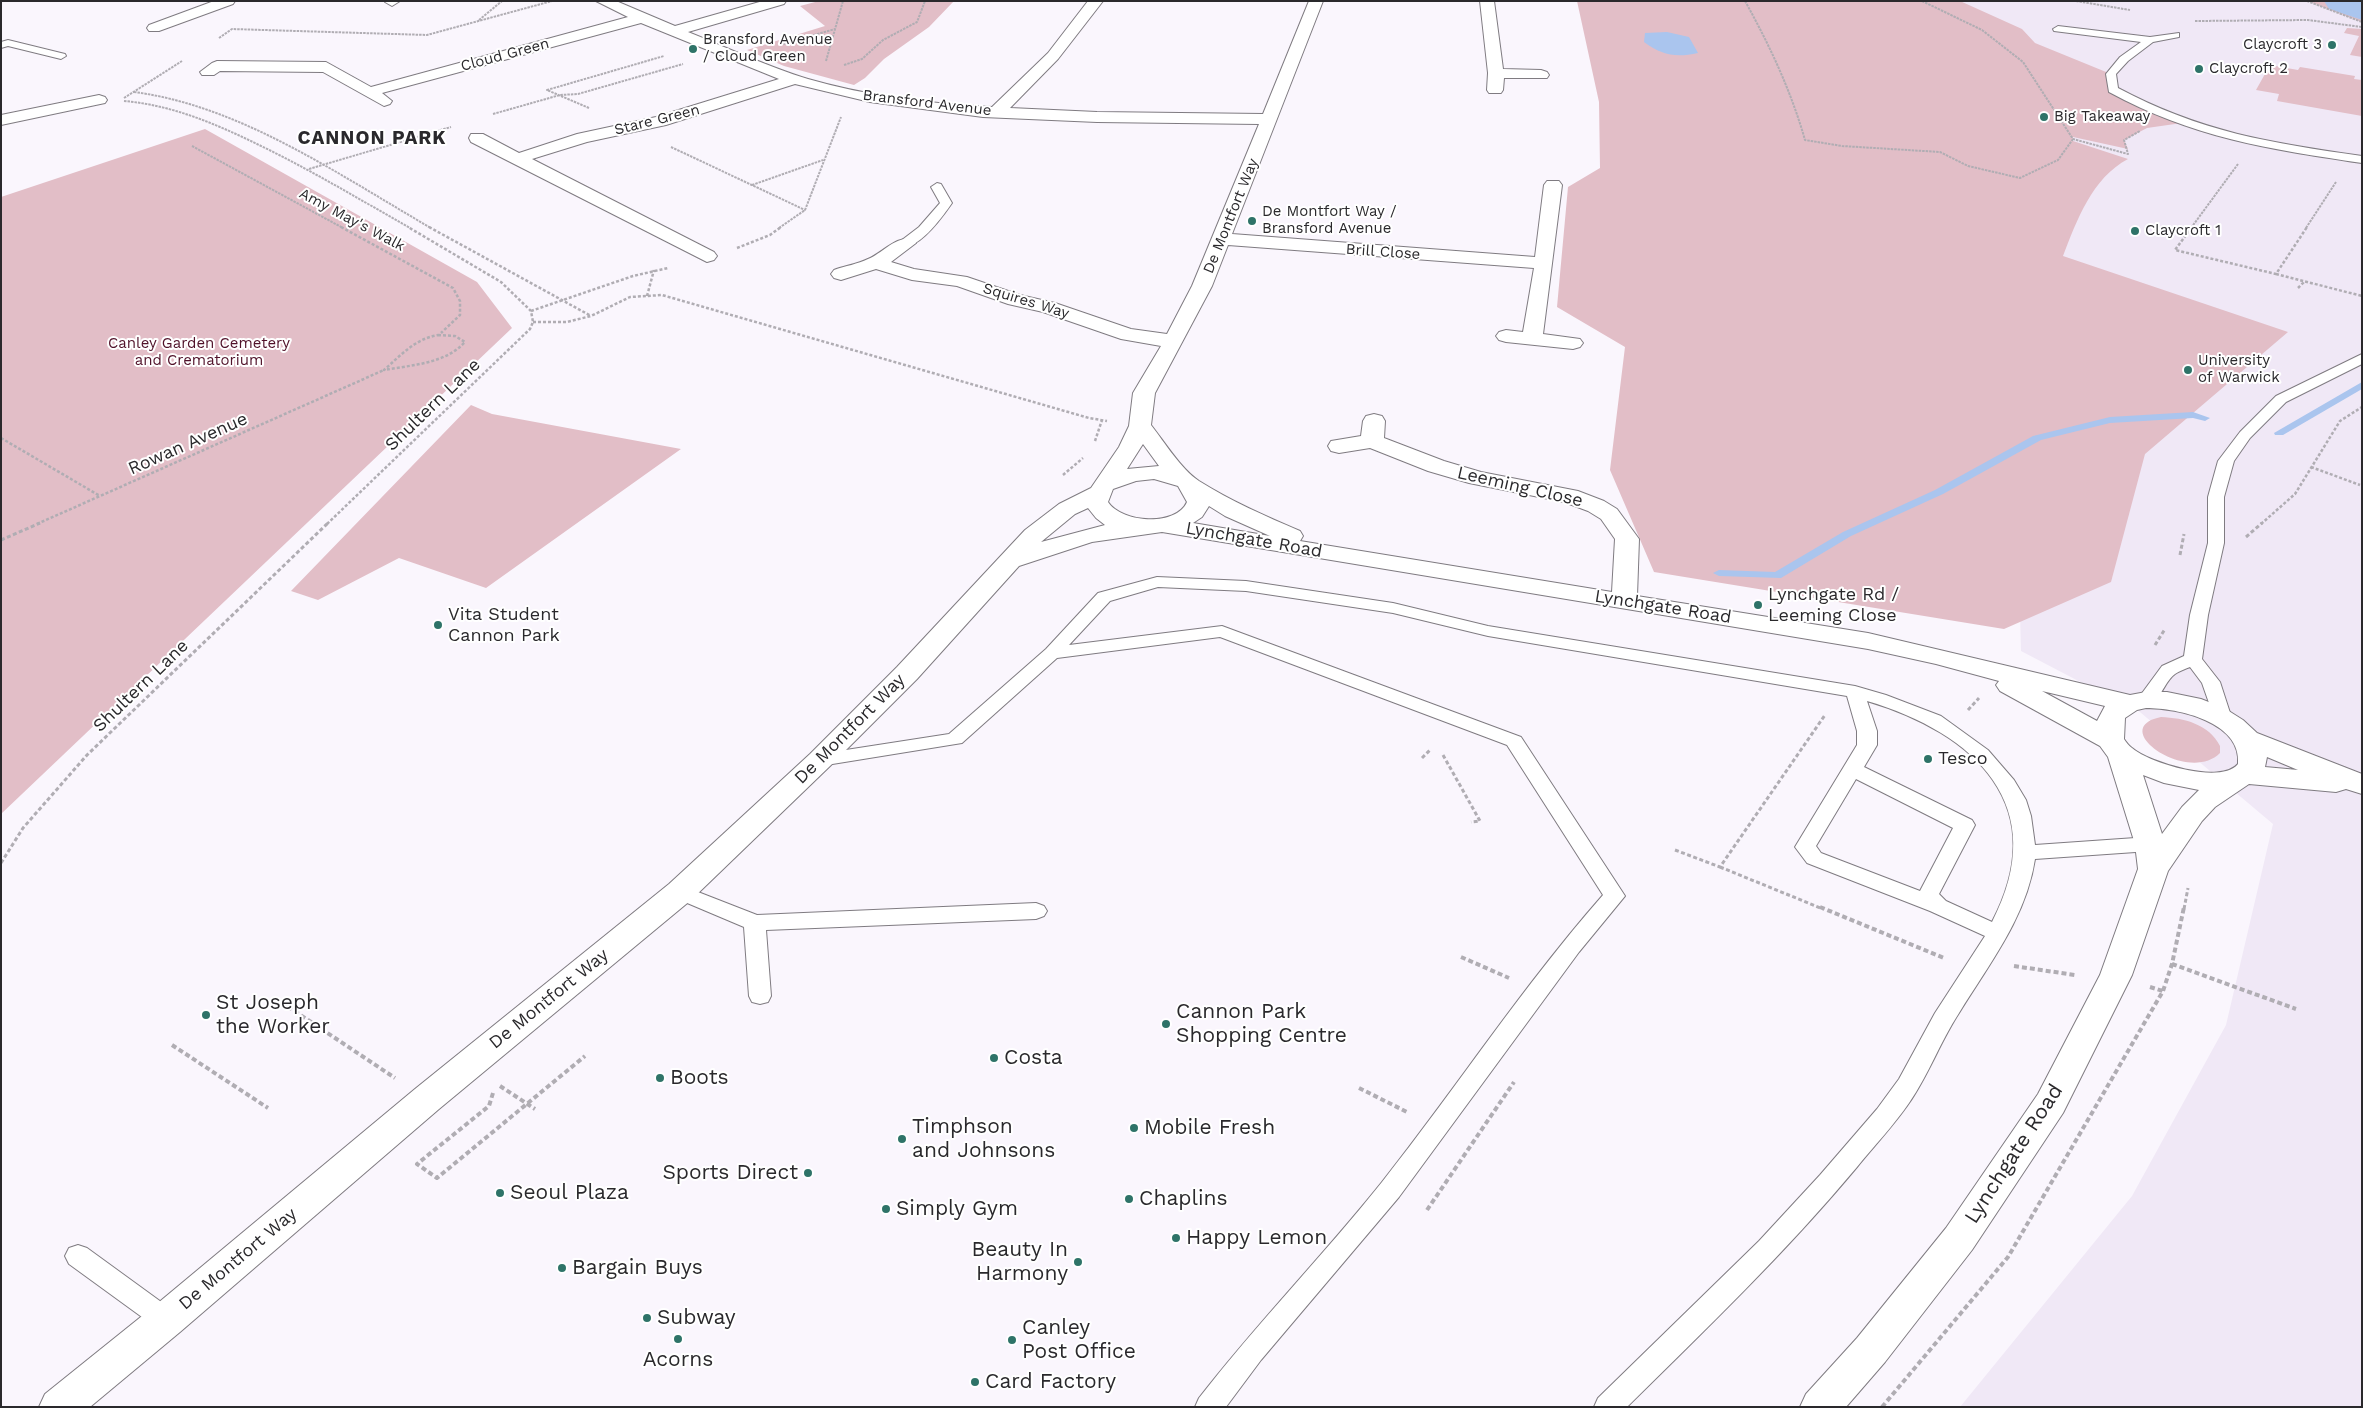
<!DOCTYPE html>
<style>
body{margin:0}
#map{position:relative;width:2363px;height:1408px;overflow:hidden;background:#faf6fd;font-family:"Work Sans",sans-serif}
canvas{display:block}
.frame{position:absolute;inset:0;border:2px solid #2a292c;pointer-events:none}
</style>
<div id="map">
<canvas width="2363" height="1408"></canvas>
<div class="frame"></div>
</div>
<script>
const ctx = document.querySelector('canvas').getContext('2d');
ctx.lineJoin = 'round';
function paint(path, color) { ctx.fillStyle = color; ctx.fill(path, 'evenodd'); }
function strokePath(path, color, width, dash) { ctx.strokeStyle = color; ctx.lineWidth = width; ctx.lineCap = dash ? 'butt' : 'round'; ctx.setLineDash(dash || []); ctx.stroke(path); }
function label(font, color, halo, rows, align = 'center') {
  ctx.font = font + ' "Work Sans",sans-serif'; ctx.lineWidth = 4; ctx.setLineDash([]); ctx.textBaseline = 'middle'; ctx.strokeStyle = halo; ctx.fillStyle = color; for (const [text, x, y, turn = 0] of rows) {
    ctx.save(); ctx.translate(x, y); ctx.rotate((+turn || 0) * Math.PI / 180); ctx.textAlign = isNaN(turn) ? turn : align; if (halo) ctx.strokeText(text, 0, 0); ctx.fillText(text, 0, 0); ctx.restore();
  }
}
const built = new Path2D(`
 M 1660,1 L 2362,1 L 2362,1407 L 1960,1407 L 2132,1196 L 2226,1025 L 2273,824 L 2128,702 L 2111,698 L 2021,651 L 2012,317 Z`);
const green = new Path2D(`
 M 819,1 L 954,1 L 929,27 L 884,59 L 865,78 L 854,85 L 784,66 L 747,50 L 825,26 L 800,6 Z
 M 1577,1 L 1960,1 L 2022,29 L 2035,43 L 2111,74 L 2113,90 L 2182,123 L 2147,128 L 2124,140 L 2128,149 L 2073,137 L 2073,141 L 2128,159 C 2092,178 2077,220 2063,256 L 2288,332 L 2145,454 L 2111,582 L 2004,629 L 1654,572 L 1610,470 L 1625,347 L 1557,307 L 1568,187 L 1600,168 L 1599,102 Z
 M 2307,1 L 2362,1 L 2362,22 Z
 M 2347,28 L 2362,29 L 2362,57 L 2350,55 L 2359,36 L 2344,33 Z
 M 2270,65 L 2298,70 L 2300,67 L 2355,76 L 2354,79 L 2362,80 L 2362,116 L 2277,101 L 2279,94 L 2256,90 Z
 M 205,129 L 477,282 L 512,328 L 1,814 L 1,197 Z
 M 471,405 L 492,414 L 681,449 L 486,588 L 399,558 L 318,600 L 291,591 Z
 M 2161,717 C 2184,718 2209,724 2220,746 L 2220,753 C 2188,785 2106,728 2161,717 Z`);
const water = new Path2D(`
 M 1667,32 L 1689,37 L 1698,53 C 1675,58 1662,55 1644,42 L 1645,33 Z`);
const stream = new Path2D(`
 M 2362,382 L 2362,389 L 2283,435 L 2275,435 L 2274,433 Z
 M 2193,412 L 2210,418 L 2205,421 L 2193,418 L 2110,423 L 2041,440 L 1943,494 L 1851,536 L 1781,578 L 1719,576 L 1713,573 L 1719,570 L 1775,572 L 1843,532 L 1935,490 L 2033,436 L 2110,417 Z`);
const river = new Path2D(`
 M 2324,1 L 2362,1 L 2362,20 L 2329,9 Z`);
const pathFar3 = new Path2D(`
 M 1745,1 C 1770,46 1791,91 1805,140 L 1842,146 L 1940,152 L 1968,166 L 2020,178 L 2058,160 L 2073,139
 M 1922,1 L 1982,30 L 2023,62 L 2073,139 L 2128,154 L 2124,140 L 2140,131
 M 2076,1 L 2130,10
 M 2307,1 L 2362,22
 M 479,20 L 502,1
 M 2195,21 L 2308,20 L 2362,27
 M 219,38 L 232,29 L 427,35 L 552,1
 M 780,45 L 835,29
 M 826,61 L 843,1
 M 844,65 L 862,59 L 883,40 L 917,22 L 925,1
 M 134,92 C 241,106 339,175 431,228
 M 124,98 L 182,61
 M 124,101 C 171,105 214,123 257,144 C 309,169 359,199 410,228
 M 589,108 L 547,90 L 664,56
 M 493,114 L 560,95 L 578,94 L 683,64
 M 192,146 L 343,228
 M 671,147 L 805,210
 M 309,169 L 451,127
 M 752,185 L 823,160
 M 779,228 L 805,210 L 841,117
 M 2191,228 L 2238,164
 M 2306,228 L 2336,182`);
const pathFar2 = new Path2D(`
 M 341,227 L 453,288 L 460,301 L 460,315 L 441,333
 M 429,227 L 591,316
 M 2192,227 L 2175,250 L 2276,274 L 2307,227
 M 737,248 L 770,235 L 781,227
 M 2276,274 L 2362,296
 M 2298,288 L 2304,282
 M 647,296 L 654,270
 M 531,311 L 633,276 L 668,268
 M 533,322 L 567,322 L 591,316 L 630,297 L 662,295 L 1089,418 L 1107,421
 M 438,335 L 455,336 L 465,342 C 445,364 411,365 384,370 C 401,355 415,339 438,335 Z
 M 1,438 L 100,496
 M 1095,441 L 1102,420
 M 2311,467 L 2360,485
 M 1063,475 L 1083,458
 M 37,524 L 384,370
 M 327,524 L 530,329 L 533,322 L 531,311 L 501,282 L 408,227
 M 2261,524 L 2295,494 L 2340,421 L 2362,407`);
const pathFar1 = new Path2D(`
 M 2246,537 L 2262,523
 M 1,540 L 40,523
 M 2180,555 L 2184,534
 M 2155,645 L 2165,629
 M 1968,710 L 1979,698
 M 1443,755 L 1480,821 L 1471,822
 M 1422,758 L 1430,750
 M 1675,850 L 1720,867 L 1825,715
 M 1,863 L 23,828 L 87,755 L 328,523
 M 1720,867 L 1823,909
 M 2184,909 L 2188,888`);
const path = new Path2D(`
 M 1820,907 L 1944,958
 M 1461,957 L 1509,978
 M 2172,964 L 2296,1009
 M 2014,966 L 2075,975
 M 2150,987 L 2163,991
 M 281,1002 L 395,1078
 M 172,1045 L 268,1108
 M 500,1086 L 535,1109
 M 1359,1088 L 1409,1113
 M 493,1093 L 489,1106 L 417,1164 L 437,1178 L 585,1056
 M 1427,1210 L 1514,1082
 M 1882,1407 L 2008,1257 L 2163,991 L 2172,964 L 2184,907`);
const service = new Path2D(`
 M 2058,26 L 2150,37 L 2179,33 L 2179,37 L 2153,42 L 2128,61 L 2116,74 L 2118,88 C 2200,132 2271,143 2362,156 L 2362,163 C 2268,149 2194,138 2109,92 L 2106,74 L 2120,57 L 2141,42 L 2054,31 L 2053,29 Z
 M 8,40 L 65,54 L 66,56 L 61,59 L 8,46 L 1,48 L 1,42 Z
 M 937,183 L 941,184 L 952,203 C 943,216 919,250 902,246 L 901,243 L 902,240 L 919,227 L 940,203 L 931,187 Z
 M 2362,354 L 2362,364 L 2286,402 L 2250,438 L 2234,461 L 2224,497 L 2224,543 L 2208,615 L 2202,659 L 2220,682 L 2232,719 L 2230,723 L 2223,725 L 2216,723 L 2202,683 L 2190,667 C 2185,669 2179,671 2175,674 C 2162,683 2160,709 2139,704 L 2137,700 L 2162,666 L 2184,656 L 2190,615 L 2208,543 L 2208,497 L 2218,461 L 2240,432 L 2276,396 Z
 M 1157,577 L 1246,581 L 1393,603 L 1488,626 L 1855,686 L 1886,695 L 1941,716 L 1988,750 L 2014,780 L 2026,800 L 2031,816 L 2035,845 L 2150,837 L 2157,839 L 2160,844 L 2157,849 L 2150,851 L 2035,859 C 2026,918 1989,964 1959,1013 C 1940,1042 1929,1074 1909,1103 C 1894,1125 1874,1146 1857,1167 C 1786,1252 1706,1329 1627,1407 L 1594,1407 L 1598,1398 L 1759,1241 L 1820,1175 L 1877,1109 L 1899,1079 L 1935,1013 L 1985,936 L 1930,911 L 1807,863 L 1795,847 L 1857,745 L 1857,731 L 1847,696 L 1488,636 L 1393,613 L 1246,591 L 1158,587 L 1110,601 L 1069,645 L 1222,626 L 1521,737 L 1625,896 L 1579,952 L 1399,1197 L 1261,1360 L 1226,1407 L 1195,1407 L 1199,1398 C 1257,1323 1323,1256 1382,1182 C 1457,1087 1523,986 1603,895 L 1507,745 L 1220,637 L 1057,658 L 962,743 L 820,766 L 813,764 L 810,760 L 813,756 L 820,754 L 949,734 L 1046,649 L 1098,593 ZM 1867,701 C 1975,733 2053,806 1992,922 L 1946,901 L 1939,894 L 1975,825 L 1972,820 L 1864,767 L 1877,745 L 1877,731 ZM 1856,779 L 1953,828 L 1920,891 L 1821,853 L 1816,846 Z
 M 680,885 L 757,915 L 1036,903 L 1044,906 L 1047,911 L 1044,916 L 1036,919 L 766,930 L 771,996 L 768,1002 L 760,1004 L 752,1002 L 749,996 L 744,927 L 673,897 L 669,892 L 673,887 Z
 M 78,1245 L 87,1248 L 175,1312 L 179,1320 L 175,1328 L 166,1332 L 157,1328 L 69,1264 L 65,1256 L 69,1248 Z`);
const minor = new Path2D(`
 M 214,1 L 235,1 L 233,4 L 159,31 L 149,31 L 147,28 L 149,25 Z
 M 400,1 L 392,6 L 385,2 L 385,1 Z
 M 596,1 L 616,1 L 675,26 L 763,1 L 786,1 L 784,4 L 688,32 C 728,48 768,67 808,79 C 867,96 931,104 992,107 L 1048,53 L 1088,1 L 1103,1 L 1058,59 L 1010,108 L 1097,112 L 1263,114 L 1309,1 L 1323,1 L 1232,234 L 1535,257 L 1544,185 L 1547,181 L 1559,181 L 1562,185 L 1543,334 L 1580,339 L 1583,343 L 1580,347 L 1573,349 L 1506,342 L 1499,340 L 1496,336 L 1499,332 L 1506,330 L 1523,332 L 1534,268 L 1228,245 L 1212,286 L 1155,393 L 1151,425 C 1165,443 1181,469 1199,481 C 1231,501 1265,516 1300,531 L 1303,536 L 1300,541 L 1612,592 L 1615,539 L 1601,519 L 1588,511 L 1564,502 L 1469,483 L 1428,471 L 1370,448 L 1339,453 L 1331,451 L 1328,446 L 1331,441 L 1361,436 L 1363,421 L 1366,416 L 1374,414 L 1382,416 L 1385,421 L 1384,438 L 1444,461 L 1481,472 L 1578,491 L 1604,501 L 1617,509 L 1639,539 L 1637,596 L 1868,633 L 2130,695 L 2146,692 L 2167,692 L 2201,699 L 2224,708 L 2243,720 L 2257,733 L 2362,774 L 2362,794 L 2346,789 L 2336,792 L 2249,784 L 2215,807 L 2202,821 L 2168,871 L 2132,975 L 2063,1113 L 1972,1250 L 1885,1362 L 1846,1407 L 1800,1407 L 1806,1394 L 1857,1338 L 1946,1228 L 2038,1094 L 2100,975 L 2138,869 L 2135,844 L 2108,757 L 2100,746 L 2000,691 L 1996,685 L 1999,681 L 1936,664 L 1868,649 L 1162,532 L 1092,542 L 1019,566 L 917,679 L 830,766 L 691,900 L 439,1109 L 180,1332 L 90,1407 L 39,1407 L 45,1394 L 152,1308 L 415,1089 L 669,884 L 810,754 L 897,667 L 1025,530 L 1059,504 L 1091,488 L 1119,447 L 1129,426 L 1133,393 L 1161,346 L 1121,339 L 1043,312 L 1008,304 L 957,286 L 912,280 L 876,269 L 841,280 L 834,278 L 831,274 L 834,270 C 845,266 858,264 868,259 C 883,253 896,235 914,239 L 916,243 L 891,262 L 914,269 L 967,277 L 1020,295 L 1055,303 L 1131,329 L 1167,334 L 1192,286 L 1259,124 L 1097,122 L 983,117 L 870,102 L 795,84 L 666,125 L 587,142 L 532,159 L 714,252 L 717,256 L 714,260 L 707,262 L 471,142 L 469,138 L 471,134 L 483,134 L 519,153 L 577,134 L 656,117 L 779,79 L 641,23 L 382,93 L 392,101 L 390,104 L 384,106 L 323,72 L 220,71 L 214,75 L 202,75 L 200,72 L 212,63 L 217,61 L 326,62 L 371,87 L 628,17 ZM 1143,444 L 1159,466 L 1127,469 L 1141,447 ZM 1154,479 L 1178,486 L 1187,502 C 1176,527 1122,523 1108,502 L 1113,489 L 1136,481 ZM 1209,506 L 1225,516 L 1270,536 L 1193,523 L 1202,517 ZM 1088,508 L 1096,518 L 1105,525 L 1041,542 L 1075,514 ZM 2042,691 L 2105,706 L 2097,721 ZM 2146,708 C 2178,708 2242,722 2238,764 C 2221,785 2149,763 2132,748 C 2129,746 2126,742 2124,739 L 2125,718 L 2137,710 ZM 2267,757 L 2298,770 L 2265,767 ZM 2143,775 L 2164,783 L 2199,790 L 2182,807 L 2162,834 Z
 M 1480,1 L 1494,1 L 1503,69 L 1541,70 L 1547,72 L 1549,75 L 1547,78 L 1504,78 L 1503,90 L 1501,93 L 1489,93 L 1487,90 L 1488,73 Z
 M 99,95 L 105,97 L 107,100 L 105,103 L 1,125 L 1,115 Z`);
const markers = [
 [2332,45,5,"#2e7368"],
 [693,49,5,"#2e7368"],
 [2199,69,5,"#2e7368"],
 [2044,117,5,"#2e7368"],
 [1252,221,5,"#2e7368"],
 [2135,231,5,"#2e7368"],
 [2188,370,5,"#2e7368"],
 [1758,605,5,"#2e7368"],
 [438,625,5,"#2e7368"],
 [1928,759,5,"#2e7368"],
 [206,1015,5,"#2e7368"],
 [1166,1024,5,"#2e7368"],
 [994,1058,5,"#2e7368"],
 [660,1078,5,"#2e7368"],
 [1134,1128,5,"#2e7368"],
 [902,1139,5,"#2e7368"],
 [808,1173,5,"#2e7368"],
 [500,1193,5,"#2e7368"],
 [1129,1199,5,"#2e7368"],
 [886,1209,5,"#2e7368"],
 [1176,1238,5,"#2e7368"],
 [1078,1262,5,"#2e7368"],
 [562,1268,5,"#2e7368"],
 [647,1318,5,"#2e7368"],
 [678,1339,5,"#2e7368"],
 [1012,1340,5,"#2e7368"],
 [975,1382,5,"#2e7368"]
];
const farPoinames = [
 ["Bransford Avenue",703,40],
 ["/ Cloud Green",703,57],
 ["Claycroft 3",2322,45,"right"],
 ["Claycroft 2",2209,69],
 ["Big Takeaway",2054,117],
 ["De Montfort Way /",1262,212],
 ["Bransford Avenue",1262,229],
 ["Claycroft 1",2145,231],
 ["University",2198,361],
 ["of Warwick",2198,378]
];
const farStreetnames = [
 ["Cloud Green",505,55,-15],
 ["Bransford Avenue",927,103,7],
 ["Stare Green",657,120,-14],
 ["De Montfort Way",1231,216,-68],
 ["Amy May's Walk",352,220,28],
 ["Brill Close",1383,252,4],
 ["Squires Way",1026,301,17]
];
const farParknames = [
 ["Canley Garden Cemetery",199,344],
 ["and Crematorium",199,361]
];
const streetNames = [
 ["Shultern Lane",433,405,-44],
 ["Rowan Avenue",188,444,-24],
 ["Leeming Close",1520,487,13],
 ["Lynchgate Road",1254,540,10],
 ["Lynchgate Road",1663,607,9],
 ["Shultern Lane",141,686,-44],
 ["De Montfort Way",850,729,-45],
 ["De Montfort Way",549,999,-39],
 ["De Montfort Way",238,1259,-40]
];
const poiNames = [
 ["Lynchgate Rd /",1768,595],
 ["Leeming Close",1768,616],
 ["Vita Student",448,615],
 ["Cannon Park",448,636],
 ["Tesco",1938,759]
];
const farDistrictnames = [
 ["CANNON PARK",372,138]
];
const nearPoinames = [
 ["St Joseph",216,1003],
 ["the Worker",216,1027],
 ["Cannon Park",1176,1012],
 ["Shopping Centre",1176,1036],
 ["Costa",1004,1058],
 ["Boots",670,1078],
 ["Timphson",912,1127],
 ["and Johnsons",912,1151],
 ["Mobile Fresh",1144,1128],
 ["Sports Direct",798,1173,"right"],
 ["Seoul Plaza",510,1193],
 ["Chaplins",1139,1199],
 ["Simply Gym",896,1209],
 ["Happy Lemon",1186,1238],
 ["Beauty In",1068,1250,"right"],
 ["Harmony",1068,1274,"right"],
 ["Bargain Buys",572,1268],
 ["Subway",657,1318],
 ["Canley",1022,1328],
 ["Post Office",1022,1352],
 ["Acorns",678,1360,"center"],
 ["Card Factory",985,1382]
];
const nearStreetnames = [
 ["Lynchgate Road",2014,1154,-57]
];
paint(built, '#f0e8f6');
paint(green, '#e2bec7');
paint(water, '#aac5ee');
paint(stream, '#aac5ee');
paint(river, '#aac5ee');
strokePath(service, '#7f7b81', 2);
strokePath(minor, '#7f7b81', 2);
strokePath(pathFar3, '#b0adb3', 2, [2.5, 1]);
strokePath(pathFar2, '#b0adb3', 2.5, [3, 2]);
strokePath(pathFar1, '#b0adb3', 3, [4, 2.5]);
strokePath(path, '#b0adb3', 4, [5, 3]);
paint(service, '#fff');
paint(minor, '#fff');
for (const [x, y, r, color] of markers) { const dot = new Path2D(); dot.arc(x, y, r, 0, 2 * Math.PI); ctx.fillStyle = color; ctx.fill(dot); strokePath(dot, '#fff', 2); }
label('15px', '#2a292c', '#fff', farPoinames, 'left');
label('15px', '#2a292c', '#fff', farStreetnames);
label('15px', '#501129', '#fff', farParknames);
label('18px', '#2a292c', '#fff', streetNames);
label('18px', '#2a292c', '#fff', poiNames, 'left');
ctx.letterSpacing = '1px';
label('bold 19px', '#2a292c', '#fff', farDistrictnames);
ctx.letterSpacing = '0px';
label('21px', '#2a292c', '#fff', nearPoinames, 'left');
label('21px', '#2a292c', '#fff', nearStreetnames);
</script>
